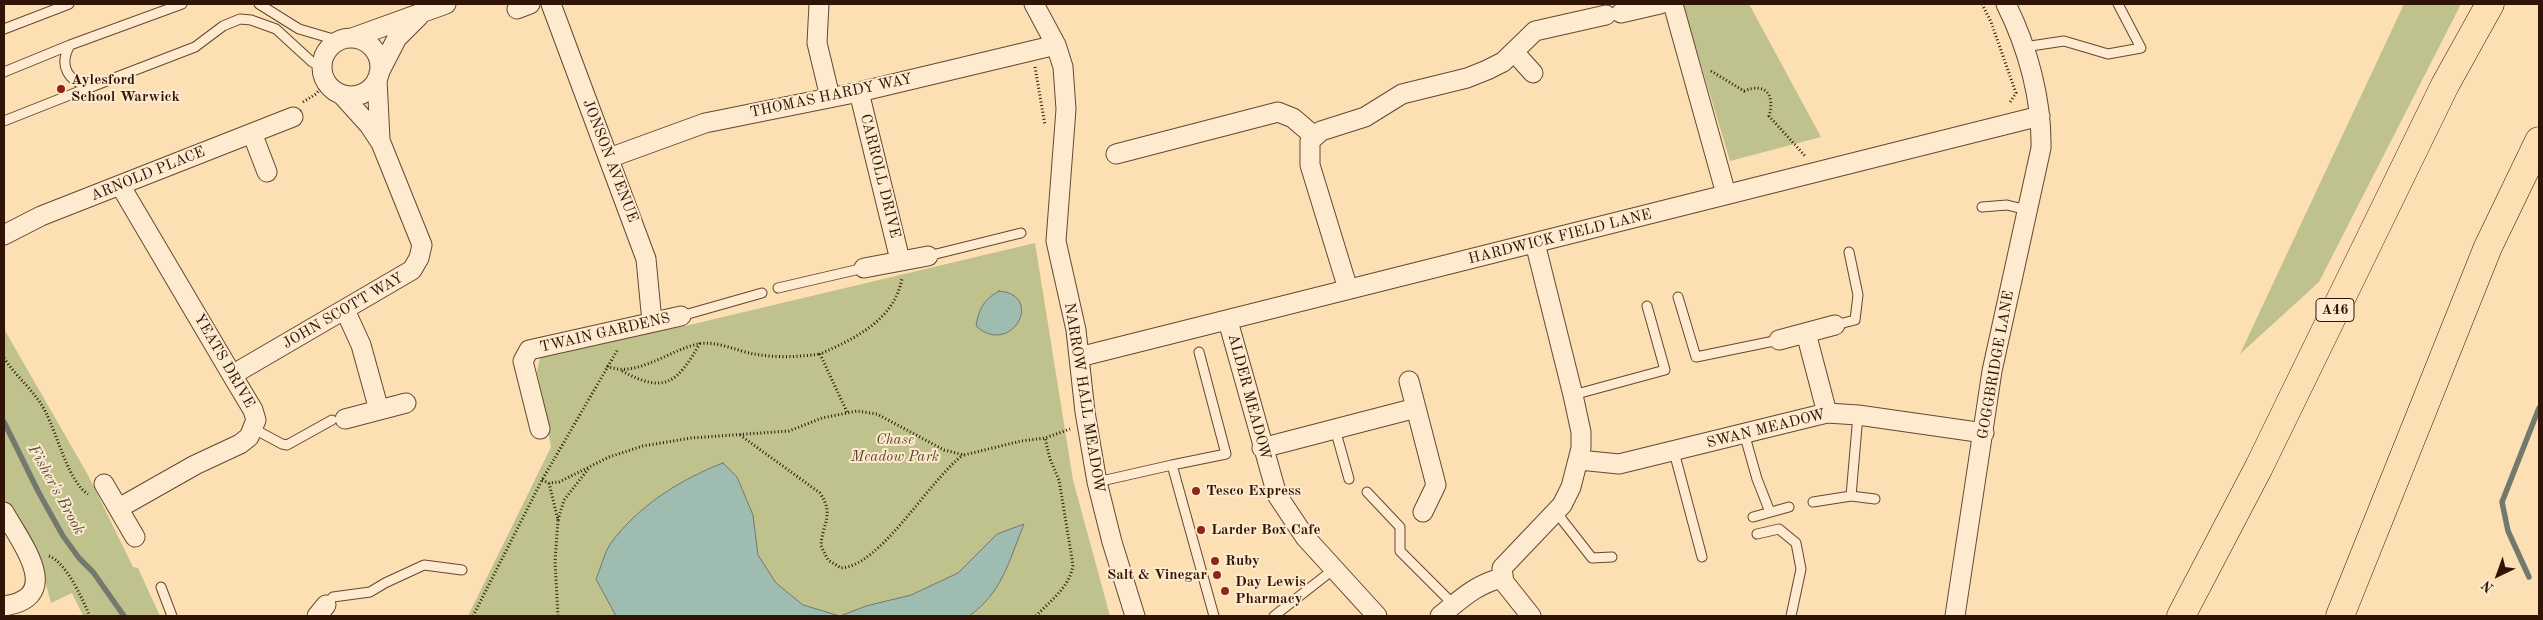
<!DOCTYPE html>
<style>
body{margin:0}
#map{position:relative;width:2543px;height:620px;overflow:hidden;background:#fddfb4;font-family:"Old Standard TT",serif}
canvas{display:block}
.frame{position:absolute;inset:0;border:5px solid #301507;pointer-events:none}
.north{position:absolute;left:2473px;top:550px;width:50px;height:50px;-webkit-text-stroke:4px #feeace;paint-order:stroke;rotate:222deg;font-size:14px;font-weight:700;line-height:20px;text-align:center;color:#301507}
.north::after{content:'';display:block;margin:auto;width:18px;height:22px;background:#301507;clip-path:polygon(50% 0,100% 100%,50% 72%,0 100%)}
</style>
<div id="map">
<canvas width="2543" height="620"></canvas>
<div class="frame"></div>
<div class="north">N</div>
</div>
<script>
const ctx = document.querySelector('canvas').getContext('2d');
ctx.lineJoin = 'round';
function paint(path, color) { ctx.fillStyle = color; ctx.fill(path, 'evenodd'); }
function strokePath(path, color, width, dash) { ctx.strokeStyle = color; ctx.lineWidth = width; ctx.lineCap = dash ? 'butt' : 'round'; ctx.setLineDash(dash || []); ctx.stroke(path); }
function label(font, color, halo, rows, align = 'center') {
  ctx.font = font + ' "Old Standard TT",serif'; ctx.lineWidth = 4; ctx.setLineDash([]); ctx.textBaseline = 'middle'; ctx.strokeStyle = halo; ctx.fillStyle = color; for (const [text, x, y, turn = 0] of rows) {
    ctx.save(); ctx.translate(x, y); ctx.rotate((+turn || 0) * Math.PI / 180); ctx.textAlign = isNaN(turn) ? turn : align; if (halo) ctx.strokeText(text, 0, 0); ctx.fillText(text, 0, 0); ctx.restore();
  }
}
const green = new Path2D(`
 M 1688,4 L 1749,4 L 1821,137 L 1730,161 L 1683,5 Z
 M 2404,4 L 2461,4 L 2319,282 L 2240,354 Z
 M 1035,243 L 1073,480 L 1110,616 L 468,616 L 551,447 L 537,371 L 541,354 L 685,326 Z
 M 4,329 L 88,475 L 133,567 L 138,568 L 160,616 L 83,616 L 72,593 L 51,603 L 42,570 L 4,499 Z`);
const water = new Path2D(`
 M 999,291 C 1046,295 1011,358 976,326 C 979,309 983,300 999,291 Z
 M 723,463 L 737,477 L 753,515 L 758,555 L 776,583 L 803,605 L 840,616 L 866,606 L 911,595 L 958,573 L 997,534 L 1024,524 C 1009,561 1002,593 969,616 L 616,616 L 596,579 C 601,568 604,553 611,543 C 638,506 681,479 723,463 Z`);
const stream = new Path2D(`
 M 4,422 L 39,493 L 63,536 L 79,558 L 93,572 L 124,616
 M 2529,577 L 2508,531 L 2502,502 L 2539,408`);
const path = new Path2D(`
 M 1982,4 L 1991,22 L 2016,93 L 2009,104
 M 1035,67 L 1045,125
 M 1711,71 L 1744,91 C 1766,82 1775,95 1769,116 L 1806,157
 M 303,102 L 316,94 L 325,83
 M 4,358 C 17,378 36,392 46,413 C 57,434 69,483 88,494
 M 607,366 C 635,379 669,350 698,344 C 715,340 737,351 754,354 C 776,358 798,357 820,354
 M 622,371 C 664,394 677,384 700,343
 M 847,412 L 820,354 C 854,339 895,320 902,278
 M 740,435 L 820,493 C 835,516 822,523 821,546 L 828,560 L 841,568 C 881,566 929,480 963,455
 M 542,480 L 549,483 L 559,482 L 609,457 L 643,446 L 691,438 L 789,431 L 822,418 L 857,411 L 877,414 L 944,450 L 964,455 L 1021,441 L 1045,438 L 1070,429
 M 549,483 L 558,520 L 555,561 L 558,616
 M 558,520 L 564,500 L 589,468
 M 49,556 C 67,563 82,599 90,616
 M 473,616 L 542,480 L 618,349
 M 1036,616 C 1050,601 1070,587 1073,565 L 1059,480 L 1050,459 L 1045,438`);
const lane = new Path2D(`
 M 182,4 L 70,45 C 58,66 68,82 91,87 L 195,47 L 223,26 L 240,19 L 251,20 L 276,29 L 312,62 L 322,66
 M 259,4 L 299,29 L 340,41
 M 4,29 L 69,4
 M 2024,47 L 2064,41 L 2108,54 L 2141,48 L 2118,4
 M 4,72 L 70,45
 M 4,121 L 90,87
 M 1982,207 L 2007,205 L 2027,210
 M 928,256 L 1021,233
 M 778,288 L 864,268
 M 1678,297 L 1696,357 L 1779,340
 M 681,316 L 762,293
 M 1835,325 L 1855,320 L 1858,295 L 1849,252
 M 1573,395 L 1665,370 L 1647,306
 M 254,429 L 282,444 L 287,445 L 332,420
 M 1335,429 L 1349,479
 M 1744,433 L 1757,479 L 1770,512
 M 1674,452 L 1702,557
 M 1172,465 L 1226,454 L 1199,352
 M 1097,482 L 1172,465 L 1214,616
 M 1367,492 L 1400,527 L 1400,551 L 1454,605
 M 1851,496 L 1858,415
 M 1813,502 L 1851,496 L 1875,499
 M 1556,512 L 1592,558 L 1612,557
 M 1753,517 L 1789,507
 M 1757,534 L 1779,529 L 1796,543 L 1801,569 L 1791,616
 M 161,587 L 172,616
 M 326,605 L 333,597 L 370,592 L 385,583 L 424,565 L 462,570
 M 1274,616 L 1334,569`);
const street = new Path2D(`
 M 551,4 L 646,259 L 652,322
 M 819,4 L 817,43 L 830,97
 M 1034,4 L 1056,45 L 1063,67 L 1066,109 L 1056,241 L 1076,330 L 1085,412 L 1097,482 L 1112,542 L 1135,616
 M 1673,4 L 1726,194
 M 517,9 L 530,4
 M 1621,13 L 1660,4
 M 352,38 L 446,4
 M322 67a29 29 0 1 1 58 0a29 29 0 1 1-58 0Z
 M 1514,52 L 1533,73
 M 379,73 L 397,38 L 419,16
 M 377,79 L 380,139
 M 859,92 L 900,260
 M 252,133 L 267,172
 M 1116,154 L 1278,112 L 1293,118 L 1314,136
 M 609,158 L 705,123 L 859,92 L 1056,45
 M 4,235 L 41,216 L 293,117
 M 864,268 L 928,256
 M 1348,289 L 1310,165 L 1310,141 L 1321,131 L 1365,117 L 1402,94 L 1467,78 L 1487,70 L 1503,62 L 1535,31 L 1606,15
 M 345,310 L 361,345 L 379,410
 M 1228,321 L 1277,495 L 1305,537 L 1377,616
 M 1806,333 L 1827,413
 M 1779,340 L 1835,325
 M 1079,357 L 2040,116
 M 232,375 L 412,270 L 419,258 L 422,245 L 381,143 L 369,125 L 341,94
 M 1409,381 L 1436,485 L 1423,512
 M 345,419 L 406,403
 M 540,429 L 523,361 L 529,350 L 681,316
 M 1262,448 L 1416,408
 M 1579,460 L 1619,464 L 1827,413 L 1858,415 L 1984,433
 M 104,484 L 135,537
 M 119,508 L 195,465 L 240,444 L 249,437 L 256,420 L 253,410 L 232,375 L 120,185
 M 4,512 C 21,543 65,597 4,606
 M 317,616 L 326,605
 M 1440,616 C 1460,600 1476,584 1502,578
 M 1531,616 L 1504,582 L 1502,568 L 1562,505 L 1571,487 L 1581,448 L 1581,432 L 1573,395 L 1535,243
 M 1955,616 L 1992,371 L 2041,148 C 2042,100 2028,48 2006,4`);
const highway = new Path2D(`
 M 2181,616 L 2259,467 L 2445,85 L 2490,4
 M 2340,616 L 2488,247 L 2539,141`);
const markers = [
 [61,89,5,"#8f2418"],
 [1196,491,5,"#8f2418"],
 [1201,530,5,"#8f2418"],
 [1215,561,5,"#8f2418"],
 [1217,575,5,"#8f2418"],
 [1225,591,5,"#8f2418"]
];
const shields = [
 [2335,310,38]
];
const shieldNames = [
 ["A46",2335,310]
];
const poiNames = [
 ["Aylesford",71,80],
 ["School Warwick",71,97],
 ["Tesco Express",1206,491],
 ["Larder Box Cafe",1211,530],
 ["Ruby",1225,561],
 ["Salt & Vinegar",1207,575,"right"],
 ["Day Lewis",1235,582],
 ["Pharmacy",1235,599]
];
const streetNames = [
 ["THOMAS HARDY WAY",831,96,-12],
 ["JONSON AVENUE",610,161,69],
 ["ARNOLD PLACE",148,174,-22],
 ["CARROLL DRIVE",880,176,76],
 ["HARDWICK FIELD LANE",1560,237,-14],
 ["JOHN SCOTT WAY",343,311,-30],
 ["TWAIN GARDENS",605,333,-13],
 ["YEATS DRIVE",224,361,60],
 ["GOGGBRIDGE LANE",1996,365,-80],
 ["ALDER MEADOW",1249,397,75],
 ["NARROW HALL MEADOW",1084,398,81],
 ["SWAN MEADOW",1766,429,-14]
];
const parkNames = [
 ["Chase",895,440],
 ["Meadow Park",895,457]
];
const waterNames = [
 ["Fisher's Brook",56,490,61]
];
paint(green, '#bfc28d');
paint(water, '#9fbcb1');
strokePath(water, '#73796d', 1);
strokePath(stream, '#73796d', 5.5);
strokePath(lane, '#634832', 11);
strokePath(street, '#634832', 21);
strokePath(highway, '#301507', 29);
strokePath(path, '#301507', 3, [1, 2.5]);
strokePath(lane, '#feeace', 9);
strokePath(street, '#feeace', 19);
strokePath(highway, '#fddfb4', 28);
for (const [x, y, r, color] of markers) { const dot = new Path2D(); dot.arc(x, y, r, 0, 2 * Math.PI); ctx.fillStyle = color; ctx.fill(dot); strokePath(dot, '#feeace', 2); }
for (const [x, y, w] of shields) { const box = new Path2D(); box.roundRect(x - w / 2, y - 11.5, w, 23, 4); ctx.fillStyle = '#feeace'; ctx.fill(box); strokePath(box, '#301507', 1); }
label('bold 14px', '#301507', null, shieldNames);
label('bold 15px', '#301507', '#feeace', poiNames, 'left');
label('15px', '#301507', '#feeace', streetNames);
label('italic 15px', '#5b492f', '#feeace', parkNames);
label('italic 16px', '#574f42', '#feeace', waterNames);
</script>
